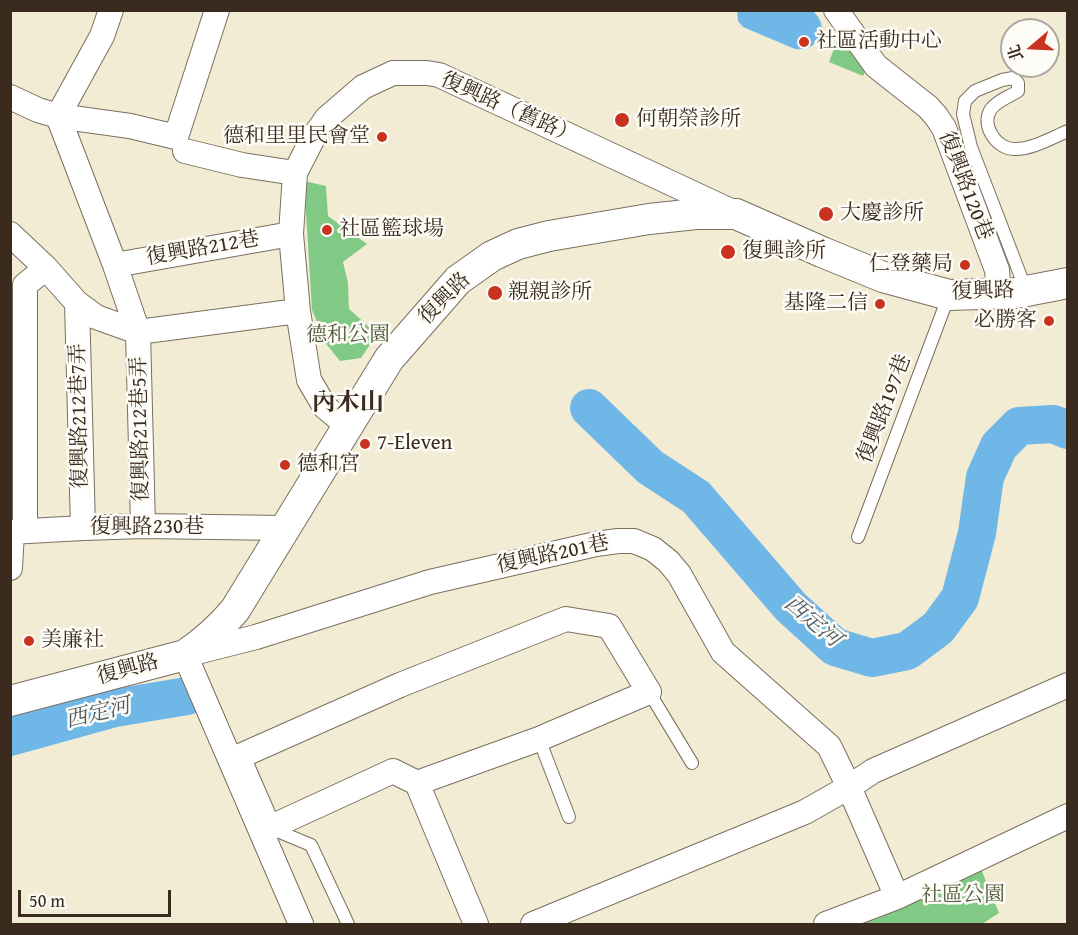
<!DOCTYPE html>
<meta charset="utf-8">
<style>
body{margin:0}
#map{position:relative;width:1078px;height:935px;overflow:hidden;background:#f3ecd5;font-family:"Gentium Book Plus","Noto Serif TC",serif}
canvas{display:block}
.frame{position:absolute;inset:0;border:12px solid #3b2a1e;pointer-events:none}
.north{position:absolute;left:1000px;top:18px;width:60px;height:60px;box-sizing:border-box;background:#fdfcf7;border:2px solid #afa8a0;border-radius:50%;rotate:251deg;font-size:16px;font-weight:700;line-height:24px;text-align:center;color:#3b2a1e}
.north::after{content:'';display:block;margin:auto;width:21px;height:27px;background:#c8321e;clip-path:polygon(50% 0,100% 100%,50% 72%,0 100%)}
.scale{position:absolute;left:18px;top:890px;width:153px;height:27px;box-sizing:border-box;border:3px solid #3b2a1e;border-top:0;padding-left:8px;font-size:18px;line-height:21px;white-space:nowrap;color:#3b2a1e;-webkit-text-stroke:4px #fdfcf7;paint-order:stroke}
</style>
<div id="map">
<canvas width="1078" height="935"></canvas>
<div class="frame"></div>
<div class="north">北</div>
<div class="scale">50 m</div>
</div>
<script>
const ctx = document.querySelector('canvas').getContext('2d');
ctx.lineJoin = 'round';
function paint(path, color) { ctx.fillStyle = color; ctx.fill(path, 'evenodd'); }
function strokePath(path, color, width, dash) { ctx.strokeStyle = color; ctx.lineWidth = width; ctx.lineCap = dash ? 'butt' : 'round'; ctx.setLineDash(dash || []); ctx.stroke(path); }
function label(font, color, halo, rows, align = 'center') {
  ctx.font = font + ' "Gentium Book Plus","Noto Serif TC",serif'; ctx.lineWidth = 5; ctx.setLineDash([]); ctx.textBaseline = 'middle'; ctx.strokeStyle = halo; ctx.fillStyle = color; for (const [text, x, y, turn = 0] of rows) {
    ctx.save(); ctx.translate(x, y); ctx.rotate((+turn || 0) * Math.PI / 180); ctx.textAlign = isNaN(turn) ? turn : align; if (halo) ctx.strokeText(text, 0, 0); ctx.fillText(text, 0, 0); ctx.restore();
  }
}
const green = new Path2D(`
 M 844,22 L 871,60 L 863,76 L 829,62 Z
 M 304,181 L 326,186 L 328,216 L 367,244 L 343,262 L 348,283 L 349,309 L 377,334 L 361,358 L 340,361 L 327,345 L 312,310 Z
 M 977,859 L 999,913 L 982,924 L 841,924 Z`);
const water = new Path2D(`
 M 737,11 L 813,11 C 831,27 819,52 795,49 L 743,27 L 738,21 Z`);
const river = new Path2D(`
 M 589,408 L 650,467 L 696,497 L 791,607 L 835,647 L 872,658 L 907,651 L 938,628 L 960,598 L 977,533 L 985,477 L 999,446 L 1019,426 L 1053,424 L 1068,430
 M 10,737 L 115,708 L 187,696`);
const service = new Path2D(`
 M 1026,290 L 971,147 L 963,114 L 965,101 L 975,91 L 1002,80 L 1013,78 L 1018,83 L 1018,91 C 1009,97 998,100 991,109 C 980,125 997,150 1015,149 C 1033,149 1051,138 1068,131
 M 858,537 L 949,295
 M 649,692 L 692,763
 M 539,739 L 569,817
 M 270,828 L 311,845 L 348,924`);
const minor = new Path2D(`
 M 836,10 L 876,66 L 928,107 L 936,116 L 944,128 L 997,270 L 999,294
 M 10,97 L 38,110 L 58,116 L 130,126 L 176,137 L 217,10
 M 58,116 L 115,265 L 138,332 L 143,526
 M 58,116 L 102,36 L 111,10
 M 185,151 L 242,165 L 295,173
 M 10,234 L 46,268 L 77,303 L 96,317 L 138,332 L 298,311
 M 115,265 L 291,234
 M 77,303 L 83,528
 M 348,426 L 325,407 L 309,380 L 298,311 L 291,234 L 295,173 L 313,138 L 327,118 L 363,87 L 393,73 L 427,73 L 439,75 L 735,213
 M 25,531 L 25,285 L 46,268
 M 10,532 L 83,528 L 143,526 L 284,528
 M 10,568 L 12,532
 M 417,783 L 539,739 L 649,692 L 609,626 L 566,619 L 400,685 L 238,757 L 269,828 L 393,771 L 417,783 L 476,924
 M 301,924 L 185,655 L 256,637 L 430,582 L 596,544 L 618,541 L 634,541 L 653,549 L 668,561 L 679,574 L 723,652 L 829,746 L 849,787 L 873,771 L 1068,685
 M 533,924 L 805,812 L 849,787 L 897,897
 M 826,924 L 897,897 L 1068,816`);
const tertiary = new Path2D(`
 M 10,701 L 185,655 C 204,642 220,628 235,610 L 389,359 L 458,280 L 492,256 L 518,244 L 549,236 L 649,219 L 696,214 L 736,214 L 822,252 L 883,277 L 949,295 L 1016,293 L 1068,283`);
const markers = [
 [804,42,6,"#c8321e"],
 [622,120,8,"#c8321e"],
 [382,137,6,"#c8321e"],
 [826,214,8,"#c8321e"],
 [327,230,6,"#c8321e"],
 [728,252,8,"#c8321e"],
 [965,265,6,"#c8321e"],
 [495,293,8,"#c8321e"],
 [880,304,6,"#c8321e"],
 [1049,321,6,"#c8321e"],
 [365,444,6,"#c8321e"],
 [285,465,6,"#c8321e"],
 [29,641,6,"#c8321e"]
];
const poiNames = [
 ["社區活動中心",816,42],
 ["何朝榮診所",636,120],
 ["德和里里民會堂",370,137,"right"],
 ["大慶診所",840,214],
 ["社區籃球場",339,230],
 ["復興診所",742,252],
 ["仁登藥局",953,265,"right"],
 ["親親診所",508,293],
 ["基隆二信",868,304,"right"],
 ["必勝客",1037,321,"right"],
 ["7-Eleven",377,444],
 ["德和宮",297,465],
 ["美廉社",41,641]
];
const streetNames = [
 ["復興路（舊路）",509,109,24],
 ["復興路120巷",965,186,69],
 ["復興路212巷",203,249,-10],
 ["復興路",983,292,-2],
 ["復興路",445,299,-45],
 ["復興路197巷",885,409,-69],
 ["復興路212巷7弄",80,416,-91],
 ["復興路212巷5弄",141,429,-91],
 ["復興路230巷",147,528],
 ["復興路201巷",553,555,-12],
 ["復興路",128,670,-15]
];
const parkNames = [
 ["德和公園",348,336],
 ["社區公園",963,896]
];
const waterNames = [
 ["西定河",812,622,40],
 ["西定河",98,714,-14]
];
const quarterNames = [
 ["內木山",348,404]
];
paint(green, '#81ca86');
paint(water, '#6eb7e6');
strokePath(river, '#6eb7e6', 38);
strokePath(service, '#7b6e5e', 14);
strokePath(minor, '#7b6e5e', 26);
strokePath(tertiary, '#7b6e5e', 32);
strokePath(service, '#fff', 12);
strokePath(minor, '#fff', 24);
strokePath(tertiary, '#fff', 30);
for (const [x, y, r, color] of markers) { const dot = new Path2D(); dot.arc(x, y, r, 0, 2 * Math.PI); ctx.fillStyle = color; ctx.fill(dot); strokePath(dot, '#fdfcf7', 2); }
label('21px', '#3b2a1e', '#fdfcf7', poiNames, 'left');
label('21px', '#3b2a1e', '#fdfcf7', streetNames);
label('21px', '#505a3d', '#fdfcf7', parkNames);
label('italic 22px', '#4d5b64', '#fdfcf7', waterNames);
label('bold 24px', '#3b2a1e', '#fdfcf7', quarterNames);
</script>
